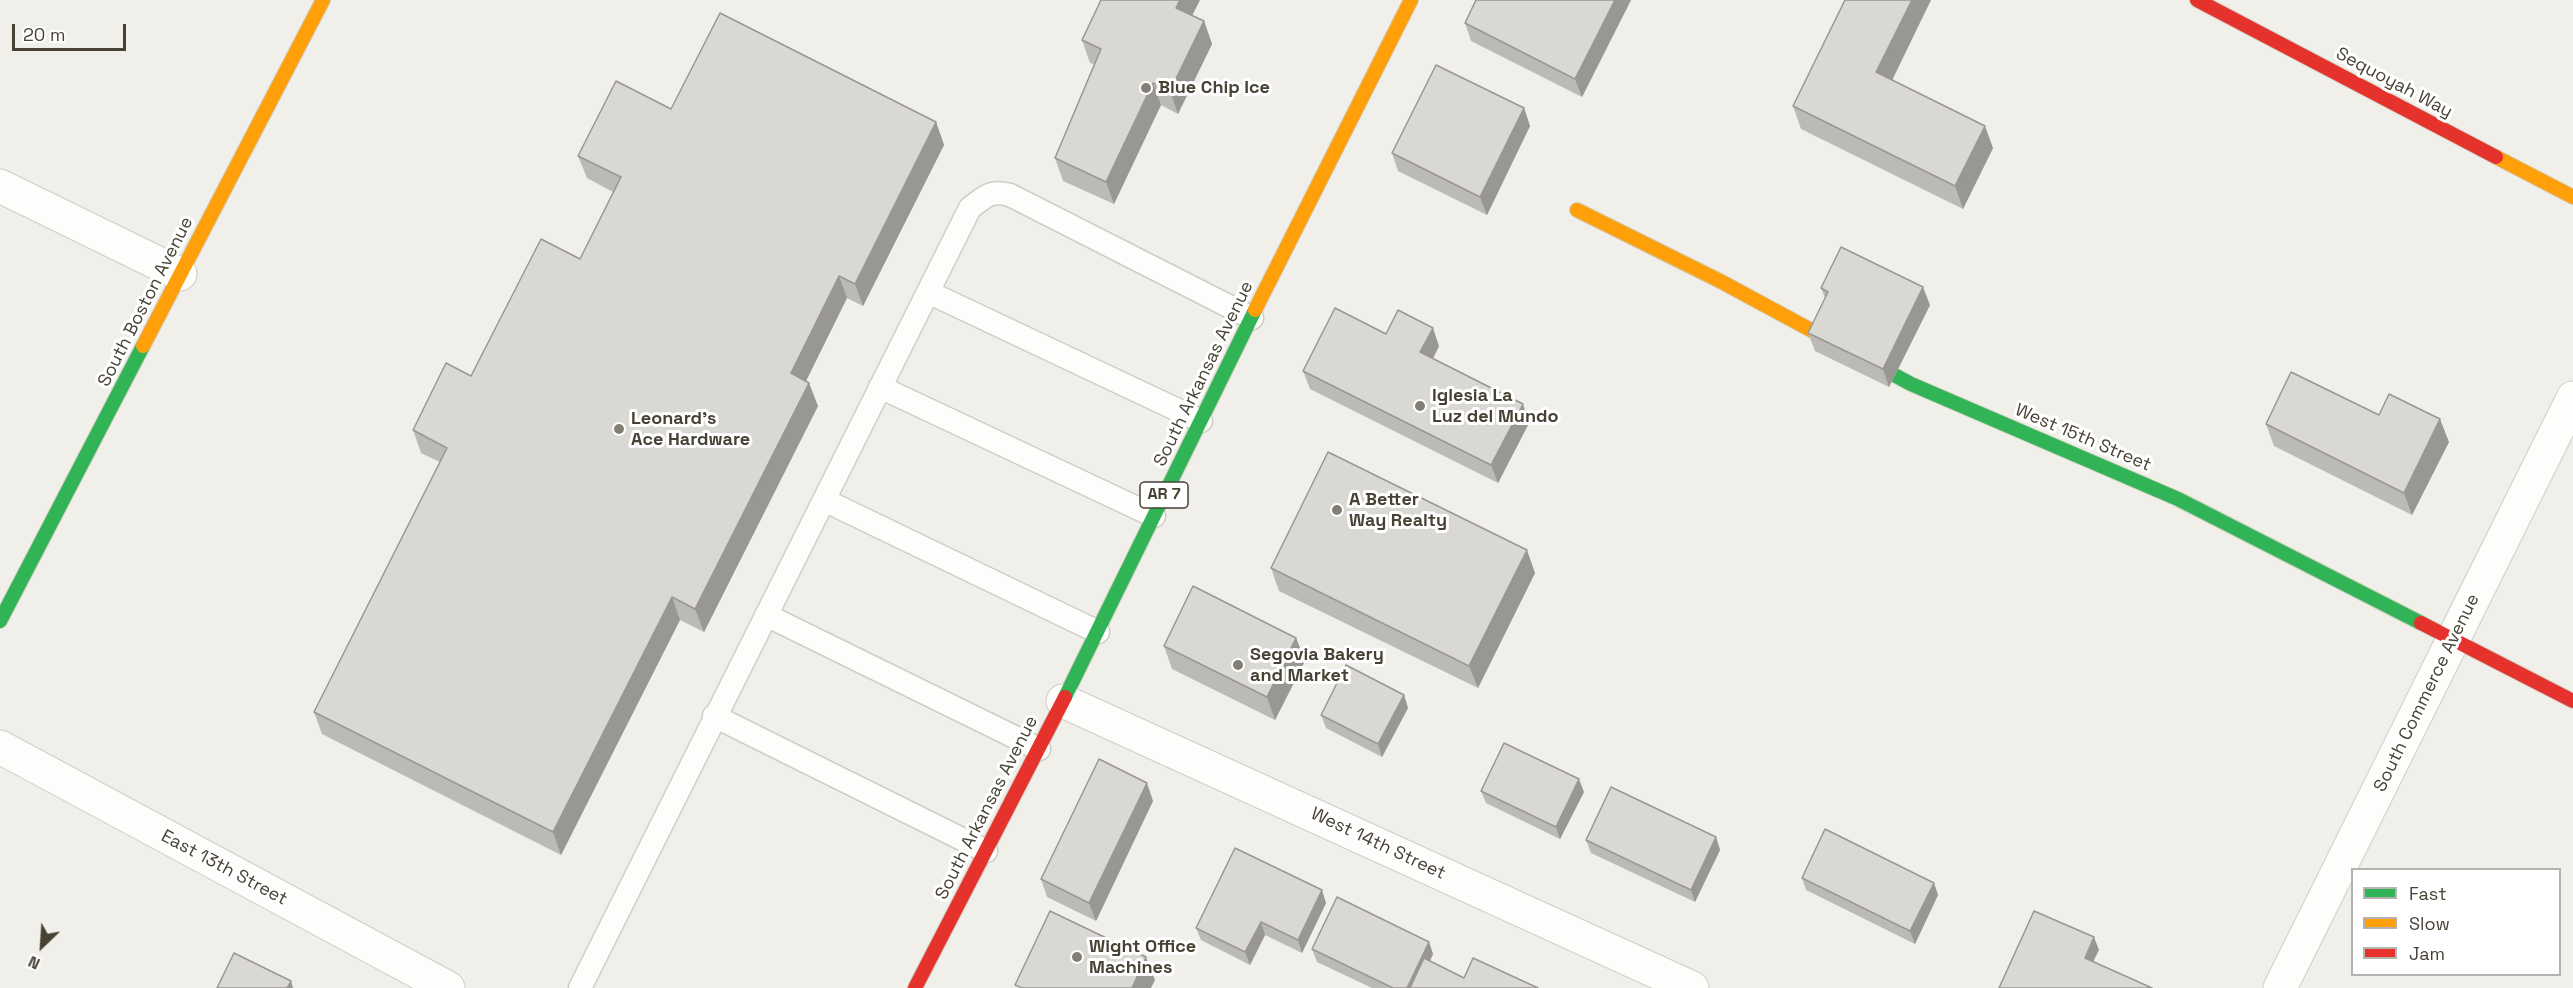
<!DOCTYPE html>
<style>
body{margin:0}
#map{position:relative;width:2573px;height:988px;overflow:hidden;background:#f0efea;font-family:"Space Grotesk",sans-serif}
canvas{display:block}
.legend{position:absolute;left:2351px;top:868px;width:210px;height:108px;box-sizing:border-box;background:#fff;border:2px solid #b5b3ae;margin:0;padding:8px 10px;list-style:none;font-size:18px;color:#474234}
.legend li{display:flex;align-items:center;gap:12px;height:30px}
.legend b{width:30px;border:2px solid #b5b3ae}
.north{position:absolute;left:12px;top:916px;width:60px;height:60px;-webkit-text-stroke:4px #fff;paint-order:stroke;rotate:205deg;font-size:16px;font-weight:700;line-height:24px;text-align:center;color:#474234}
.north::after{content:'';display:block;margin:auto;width:21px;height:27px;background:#474234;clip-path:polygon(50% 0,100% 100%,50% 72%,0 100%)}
.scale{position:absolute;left:12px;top:24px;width:114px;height:27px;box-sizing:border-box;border:3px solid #474234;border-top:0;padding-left:8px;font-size:18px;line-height:21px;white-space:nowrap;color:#474234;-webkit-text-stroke:4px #fff;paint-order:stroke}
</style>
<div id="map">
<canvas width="2573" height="988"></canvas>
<ul class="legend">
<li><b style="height:8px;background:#30b455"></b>Fast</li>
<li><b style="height:8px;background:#ff9f0a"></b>Slow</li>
<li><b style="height:8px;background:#e5322d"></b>Jam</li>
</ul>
<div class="north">N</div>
<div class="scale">20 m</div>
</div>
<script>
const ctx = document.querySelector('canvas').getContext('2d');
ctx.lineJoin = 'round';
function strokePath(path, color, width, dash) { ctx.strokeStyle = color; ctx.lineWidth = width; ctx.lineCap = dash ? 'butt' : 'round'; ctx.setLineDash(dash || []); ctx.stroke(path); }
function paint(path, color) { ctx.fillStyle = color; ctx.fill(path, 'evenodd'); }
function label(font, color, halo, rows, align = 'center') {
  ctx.font = font + ' "Space Grotesk",sans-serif'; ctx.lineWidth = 6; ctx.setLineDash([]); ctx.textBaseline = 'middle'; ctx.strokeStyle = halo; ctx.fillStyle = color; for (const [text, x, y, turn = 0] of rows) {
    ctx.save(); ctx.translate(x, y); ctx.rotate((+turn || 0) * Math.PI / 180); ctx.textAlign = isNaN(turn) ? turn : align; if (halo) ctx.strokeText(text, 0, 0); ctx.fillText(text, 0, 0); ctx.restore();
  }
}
const lane = new Path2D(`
 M 928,292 L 1201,421
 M 880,387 L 1154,516
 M 824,500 L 1098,632
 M 766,615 L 1039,749
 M 714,716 L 986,851
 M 580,988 L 970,208 C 986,196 990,190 1010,195 L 1252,318`);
const street = new Path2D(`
 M 0,186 L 180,274
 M 1063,701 L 1692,988
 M 0,747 L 448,988
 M 2280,988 L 2573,398`);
const fast = new Path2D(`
 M 1872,363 L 1911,384 L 2178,499 L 2421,623
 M 0,621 L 143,346
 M 1065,697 L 1255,310`);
const slow = new Path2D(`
 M 2496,157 L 2573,197
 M 1577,210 L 1720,281 L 1872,363
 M 1255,310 L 1411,0
 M 143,346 L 323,0`);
const jam = new Path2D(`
 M 2197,0 L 2496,157
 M 2421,623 L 2573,701
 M 915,988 L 1065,697`);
const wall = new Path2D(`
 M 1200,0 L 1192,16 L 1204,21 L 1212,44 L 1178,114 L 1161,105 L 1114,204 L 1063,181 L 1055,158 L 1094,64 L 1090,63 L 1082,40 Z
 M 1631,0 L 1582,97 L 1471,41 L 1465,23 Z
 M 1892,80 L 1993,148 L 1963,209 L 1801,129 L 1793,106 Z
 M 1524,108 L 1530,126 L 1487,215 L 1398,171 L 1392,153 Z
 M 671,109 L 936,122 L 944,145 L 863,306 L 847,298 L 806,381 L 818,406 L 704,632 L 680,620 L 561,855 L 322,734 L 314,712 L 440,462 L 421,453 L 413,430 L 471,376 L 580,259 L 613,192 L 587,178 L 578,156 Z
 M 1821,288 L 1930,305 L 1889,387 L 1815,351 L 1808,333 L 1825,298 Z
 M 1386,334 L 1439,346 L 1433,359 L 1529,423 L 1498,483 L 1310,389 L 1303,371 Z
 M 2379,415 L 2449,442 L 2412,515 L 2274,446 L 2266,424 Z
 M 1271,568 L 1535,573 L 1478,688 L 1279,591 Z
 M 1296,638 L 1305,661 L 1275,720 L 1172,669 L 1164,646 Z
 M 1404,695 L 1408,708 L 1382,757 L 1326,728 L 1321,715 Z
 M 1481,791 L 1584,792 L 1560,839 L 1486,803 Z
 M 1153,801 L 1096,921 L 1047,897 L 1041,879 Z
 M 1716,837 L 1720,850 L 1695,902 L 1591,853 L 1586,840 Z
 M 1802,878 L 1934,883 L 1938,895 L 1915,944 L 1806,890 Z
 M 1326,903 L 1302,953 L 1265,935 L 1250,965 L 1201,940 L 1196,928 Z
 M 1429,942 L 1433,954 L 1430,961 L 1464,978 L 1538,988 L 1372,988 L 1317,962 L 1312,949 Z`);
const shadedWall = new Path2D(`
 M 1180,0 L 1200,0 L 1184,31 L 1176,8 Z
 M 1615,0 L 1631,0 L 1582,97 L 1575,79 Z
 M 1912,0 L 1931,0 L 1885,95 L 1876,72 Z
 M 1204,21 L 1212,44 L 1178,114 L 1170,91 Z
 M 1153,83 L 1161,105 L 1114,204 L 1106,182 Z
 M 1524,108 L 1530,126 L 1487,215 L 1480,197 Z
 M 936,122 L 944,145 L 863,306 L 855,284 Z
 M 1985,126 L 1993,148 L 1963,209 L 1955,186 Z
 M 839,276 L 847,298 L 799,395 L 791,373 Z
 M 1923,287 L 1930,305 L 1889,387 L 1883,369 Z
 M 1433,328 L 1439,346 L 1427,370 L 1420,352 Z
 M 809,383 L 818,406 L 704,632 L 695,609 Z
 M 1523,404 L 1529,423 L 1498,483 L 1491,465 Z
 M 2440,419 L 2449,442 L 2412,515 L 2404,493 Z
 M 1527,550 L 1535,573 L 1478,688 L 1469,666 Z
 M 672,597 L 680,620 L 561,855 L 553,832 Z
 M 1296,638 L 1305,661 L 1275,720 L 1267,697 Z
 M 1404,695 L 1408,708 L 1382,757 L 1378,744 Z
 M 1579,779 L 1584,792 L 1560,839 L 1556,827 Z
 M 1147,783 L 1153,801 L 1096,921 L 1089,903 Z
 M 1716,837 L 1720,850 L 1695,902 L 1691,890 Z
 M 1934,883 L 1938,895 L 1915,944 L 1910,931 Z
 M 1322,890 L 1326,903 L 1302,953 L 1298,940 Z
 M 1261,922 L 1265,935 L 1250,965 L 1245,952 Z
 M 2094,937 L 2099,950 L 2089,970 L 2085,958 Z
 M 1429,942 L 1433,954 L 1417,988 L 1407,988 Z
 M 1146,957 L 1155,980 L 1151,988 L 1132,988 Z
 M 291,981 L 293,988 L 287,988 Z`);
const building = new Path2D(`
 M 1101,0 L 1180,0 L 1176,8 L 1204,21 L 1170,91 L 1153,83 L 1106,182 L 1055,158 L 1101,49 L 1082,40 Z
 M 1476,0 L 1615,0 L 1575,79 L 1465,23 Z
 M 1845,0 L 1912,0 L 1876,72 L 1985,126 L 1955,186 L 1793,106 Z
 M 720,13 L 936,122 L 855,284 L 839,276 L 791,373 L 809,383 L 695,609 L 672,597 L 553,832 L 314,712 L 447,448 L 413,430 L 446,363 L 471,376 L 541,239 L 580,259 L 621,177 L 578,156 L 616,81 L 671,109 Z
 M 1436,65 L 1524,108 L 1480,197 L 1392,153 Z
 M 1841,247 L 1923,287 L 1883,369 L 1808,333 L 1828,292 L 1821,288 Z
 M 1335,308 L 1386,334 L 1398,310 L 1433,328 L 1420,352 L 1523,404 L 1491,465 L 1303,371 Z
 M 2291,372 L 2379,415 L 2389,394 L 2440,419 L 2404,493 L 2266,424 Z
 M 1328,452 L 1527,550 L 1469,666 L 1271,568 Z
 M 1193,586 L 1296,638 L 1267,697 L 1164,646 Z
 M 1346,665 L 1404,695 L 1378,744 L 1321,715 Z
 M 1504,743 L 1579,779 L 1556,827 L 1481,791 Z
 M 1099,759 L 1147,783 L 1089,903 L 1041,879 Z
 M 1611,787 L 1716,837 L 1691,890 L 1586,840 Z
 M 1825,829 L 1934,883 L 1910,931 L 1802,878 Z
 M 1235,848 L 1322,890 L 1298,940 L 1261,922 L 1245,952 L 1196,928 Z
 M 1337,897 L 1429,942 L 1407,988 L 1393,988 L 1312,949 Z
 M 1050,911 L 1146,957 L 1132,988 L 1022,988 L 1015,985 Z
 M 2034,911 L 2094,937 L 2085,958 L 2152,988 L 1999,988 Z
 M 234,953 L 291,981 L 287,988 L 217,988 Z
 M 1424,958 L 1464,978 L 1473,958 L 1538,988 L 1410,988 Z`);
const markers = [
 [1146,88,6,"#827f74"],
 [1420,406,6,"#827f74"],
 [619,429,6,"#827f74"],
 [1337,510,6,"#827f74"],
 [1238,665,6,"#827f74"],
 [1077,957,6,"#827f74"]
];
const shields = [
 [1164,495,48]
];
const shieldNames = [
 ["AR 7",1164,495]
];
const streetNames = [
 ["Sequoyah Way",2394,83,28],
 ["South Boston Avenue",146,302,-63],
 ["South Arkansas Avenue",1204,374,-64],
 ["West 15th Street",2083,438,23],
 ["South Commerce Avenue",2427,693,-64],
 ["South Arkansas Avenue",987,808,-63],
 ["West 14th Street",1378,844,25],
 ["East 13th Street",224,868,28]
];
const poiNames = [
 ["Blue Chip Ice",1158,88],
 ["Iglesia La",1432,396],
 ["Luz del Mundo",1432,417],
 ["Leonard's",631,419],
 ["Ace Hardware",631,440],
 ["A Better",1349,500],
 ["Way Realty",1349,521],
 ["Segovia Bakery",1250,655],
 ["and Market",1250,676],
 ["Wight Office",1089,947],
 ["Machines",1089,968]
];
strokePath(lane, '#cecdc7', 25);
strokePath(street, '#cecdc7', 35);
strokePath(fast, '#d0cec0', 16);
strokePath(slow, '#d0cec0', 16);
strokePath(jam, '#d0cec0', 16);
strokePath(lane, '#fdfdfc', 22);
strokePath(street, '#fdfdfc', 33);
strokePath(fast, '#30b455', 14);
strokePath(slow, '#ff9f0a', 14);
strokePath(jam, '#e5322d', 14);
paint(wall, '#bbbab5');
paint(shadedWall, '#999793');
paint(building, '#dad8d2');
strokePath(building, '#999793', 1.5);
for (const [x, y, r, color] of markers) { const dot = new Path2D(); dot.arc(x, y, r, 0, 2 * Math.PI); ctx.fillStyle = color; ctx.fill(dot); strokePath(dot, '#fff', 2); }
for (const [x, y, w] of shields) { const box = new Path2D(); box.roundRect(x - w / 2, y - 13, w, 26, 4.5); ctx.fillStyle = '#fff'; ctx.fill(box); strokePath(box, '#474234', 1.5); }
label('bold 16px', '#474234', null, shieldNames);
label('18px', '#474234', '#fff', streetNames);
label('bold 18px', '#474234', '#fff', poiNames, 'left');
</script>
